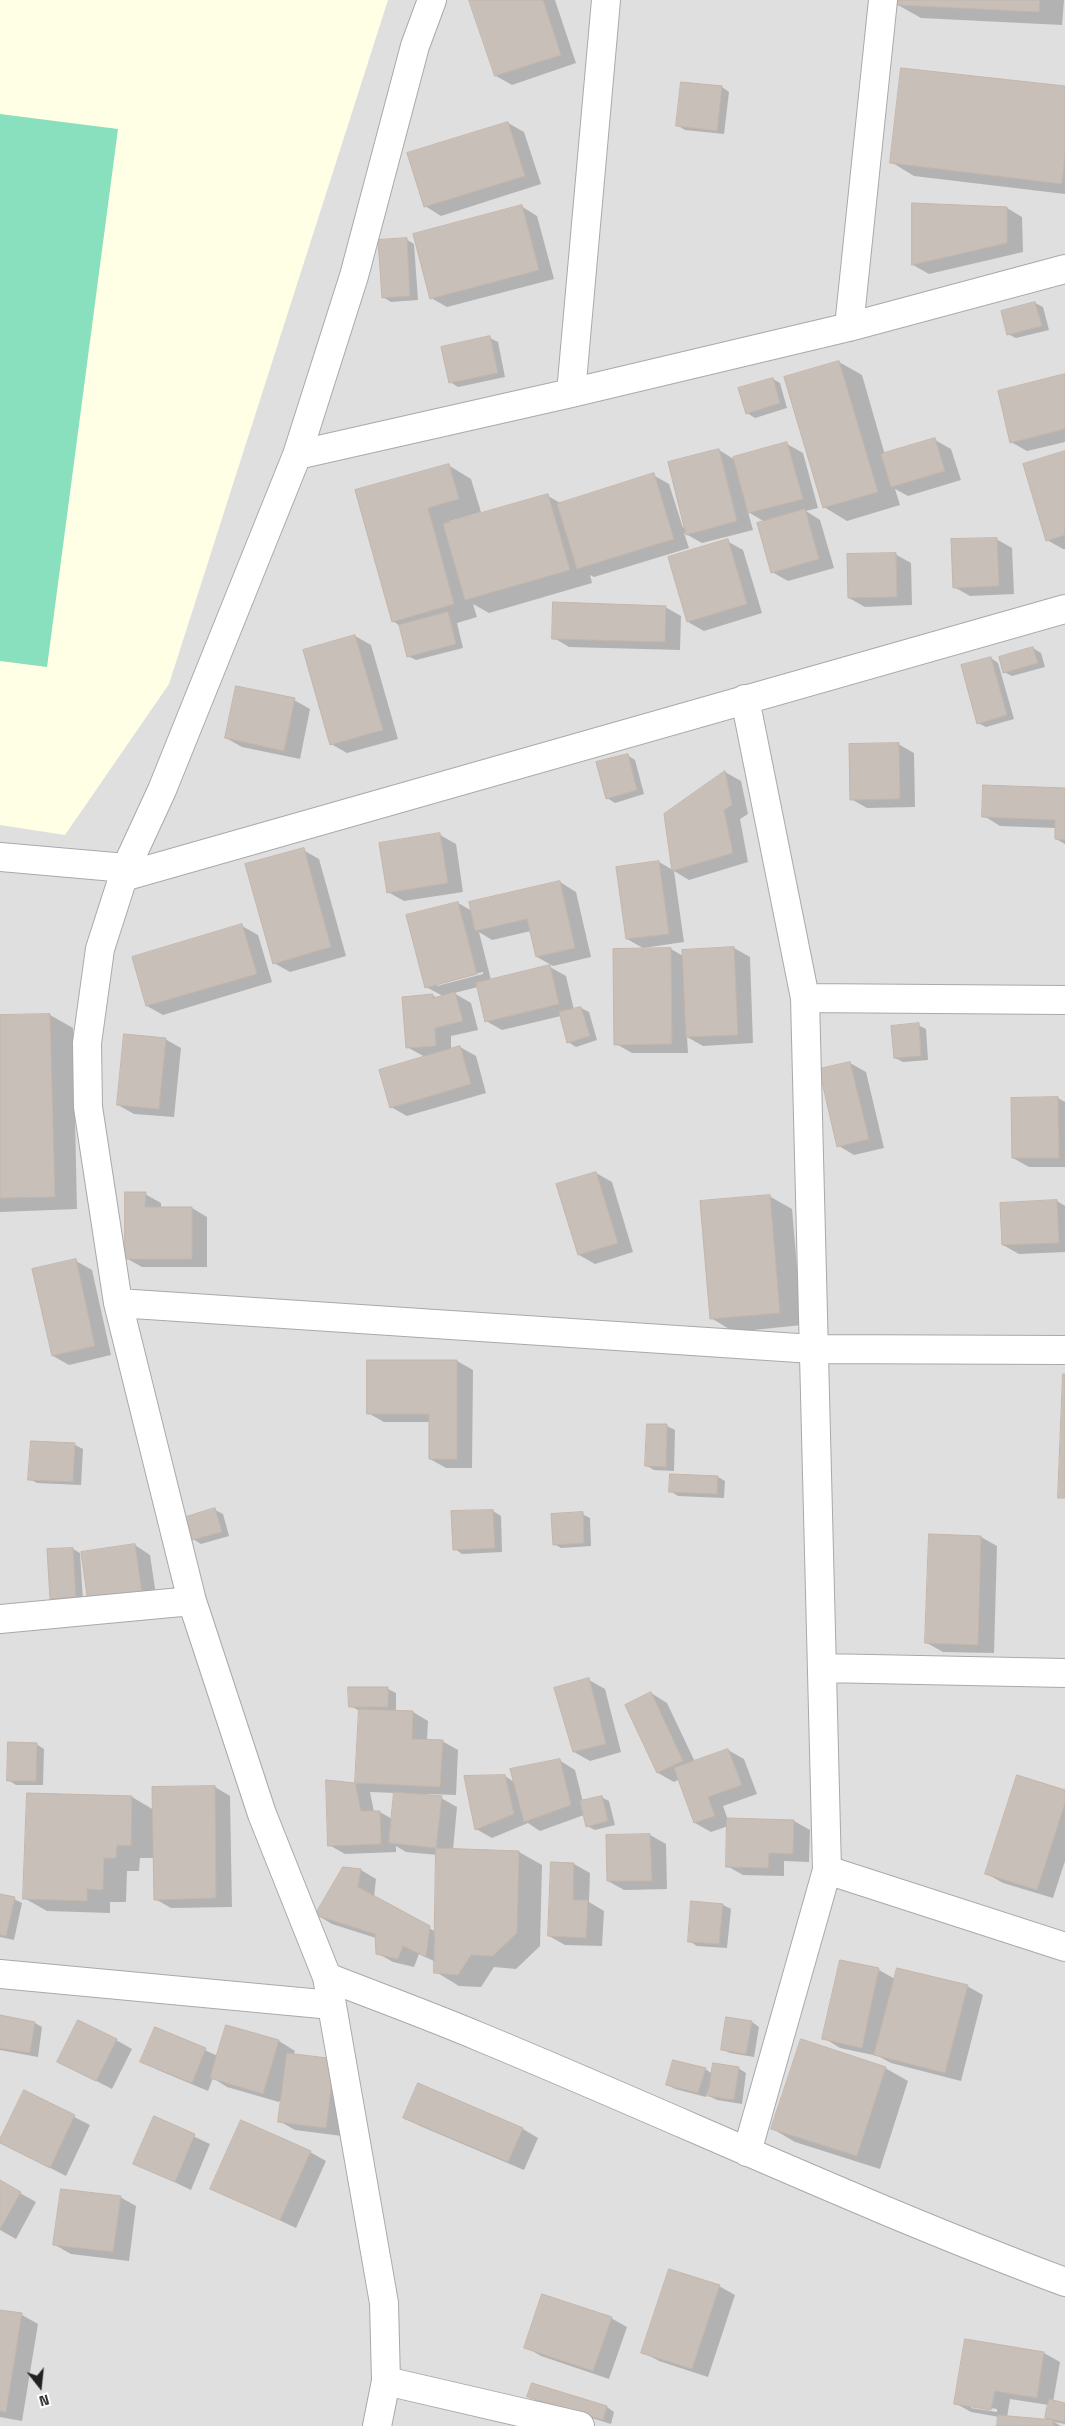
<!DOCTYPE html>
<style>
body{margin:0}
#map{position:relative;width:1065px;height:2426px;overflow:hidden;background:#f2efe9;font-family:"Space Grotesk",sans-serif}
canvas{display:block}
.north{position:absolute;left:15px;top:2361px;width:50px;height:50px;-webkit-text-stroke:4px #fff;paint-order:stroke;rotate:164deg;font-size:14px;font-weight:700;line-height:20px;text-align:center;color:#222}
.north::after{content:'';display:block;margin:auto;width:18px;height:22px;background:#222;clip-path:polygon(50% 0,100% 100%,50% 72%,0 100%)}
</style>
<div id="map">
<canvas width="1065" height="2426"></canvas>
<div class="north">N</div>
</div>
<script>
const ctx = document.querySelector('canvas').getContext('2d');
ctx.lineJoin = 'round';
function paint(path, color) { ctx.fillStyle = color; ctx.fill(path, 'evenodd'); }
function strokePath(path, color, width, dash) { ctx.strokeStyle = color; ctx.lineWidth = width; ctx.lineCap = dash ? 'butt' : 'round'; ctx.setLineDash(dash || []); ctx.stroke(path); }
const residential = new Path2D(`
 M 0,0 L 1065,0 L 1065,2426 L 0,2426 Z`);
const education = new Path2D(`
 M 0,0 L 388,0 L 169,684 L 65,835 L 0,825 Z`);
const pitch = new Path2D(`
 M 0,114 L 118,129 L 47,667 L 0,661 Z`);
const shadow = new Path2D(`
 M 471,0 L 555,0 L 576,63 L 512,85 L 496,76 Z
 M 898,0 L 1064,0 L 1062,25 L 921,18 L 898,5 Z
 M 722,87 L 729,92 L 724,134 L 685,130 L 677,125 Z
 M 1065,88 L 1065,194 L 914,176 L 891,162 Z
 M 508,123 L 524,132 L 541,184 L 441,216 L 425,206 Z
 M 913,204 L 1007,208 L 1022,217 L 1023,252 L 929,274 L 913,265 Z
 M 521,206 L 537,216 L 554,279 L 447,307 L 431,298 Z
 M 406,239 L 414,244 L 418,300 L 391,302 L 383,297 Z
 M 1035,303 L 1043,307 L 1049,330 L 1016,338 L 1008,334 L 1002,312 Z
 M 490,338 L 498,342 L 505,377 L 458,387 L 450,382 Z
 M 839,362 L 862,375 L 885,455 L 935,440 L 951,449 L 961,480 L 908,496 L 895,489 L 900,505 L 847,521 L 824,507 Z
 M 1065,375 L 1065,442 L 1027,451 L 1011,442 Z
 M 773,379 L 780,383 L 787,408 L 755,418 L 747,413 Z
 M 787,444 L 803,453 L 818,508 L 806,511 L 820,520 L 834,568 L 788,581 L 772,572 L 765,522 L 748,512 L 753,530 L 702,543 L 684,533 L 689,548 L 594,577 L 590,575 L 592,583 L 489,613 L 473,604 L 477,617 L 457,623 L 463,648 L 416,660 L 408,656 L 400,626 L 393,621 L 357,491 L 448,465 L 471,479 L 481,512 L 450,521 L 451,523 L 548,496 L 562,504 L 653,475 L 669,484 L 683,528 L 719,450 L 735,460 Z
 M 1065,452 L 1065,549 L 1063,549 L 1047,540 Z
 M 996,539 L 1012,548 L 1014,594 L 970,596 L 954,587 Z
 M 727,541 L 743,550 L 762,613 L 704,631 L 688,622 Z
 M 895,554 L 911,563 L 912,605 L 865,607 L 849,598 Z
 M 665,607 L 681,616 L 680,650 L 569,647 L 554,638 Z
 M 355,636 L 371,645 L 398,739 L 347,753 L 331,744 Z
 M 1033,648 L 1041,653 L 1045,667 L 1012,676 L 1004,672 Z
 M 991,658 L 998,663 L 1014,719 L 986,727 L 978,723 Z
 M 294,700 L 310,709 L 300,759 L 242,747 L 226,738 Z
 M 898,744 L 914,753 L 915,807 L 867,808 L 851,799 Z
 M 627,755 L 635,760 L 644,794 L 615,803 L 607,798 Z
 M 725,772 L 741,781 L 748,814 L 740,819 L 748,862 L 689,880 L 674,871 L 684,942 L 643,948 L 627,939 L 659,862 L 673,870 L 665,815 Z
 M 1065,789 L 1065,844 L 1056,839 L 1056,828 L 1000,826 L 984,816 Z
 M 440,835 L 456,844 L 463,892 L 404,901 L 388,892 Z
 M 303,850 L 319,859 L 346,956 L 290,972 L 274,963 Z
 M 560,882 L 576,892 L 591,957 L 553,966 L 537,957 L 531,931 L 492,940 L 479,932 L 491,980 L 550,967 L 566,976 L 574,1010 L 581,1008 L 589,1012 L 597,1040 L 576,1047 L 568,1042 L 561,1016 L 502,1030 L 486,1021 L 478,987 L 454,993 L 471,1003 L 478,1030 L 451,1036 L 451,1050 L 460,1047 L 476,1056 L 486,1093 L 407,1116 L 391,1107 L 425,1057 L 407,1047 L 432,995 L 437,998 L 443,996 L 426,987 L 458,903 L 472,911 ZM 483,972 L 483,974 L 437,986 L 437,983 Z
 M 242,926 L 258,935 L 272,982 L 163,1015 L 147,1006 Z
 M 734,948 L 750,957 L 753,1043 L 703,1046 L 687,1037 L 688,1053 L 632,1053 L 616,1044 L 671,949 L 683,956 L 683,951 Z
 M 50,1015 L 73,1028 L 77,1209 L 0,1212 L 0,1017 Z
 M 918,1025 L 926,1029 L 928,1060 L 903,1062 L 895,1058 Z
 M 165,1039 L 181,1048 L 174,1117 L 134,1114 L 118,1105 Z
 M 850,1063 L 866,1072 L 884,1148 L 854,1155 L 839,1146 Z
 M 1058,1098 L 1065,1102 L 1065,1167 L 1029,1167 L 1013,1158 L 1013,1099 Z
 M 596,1173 L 612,1182 L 633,1252 L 595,1264 L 579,1255 L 558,1185 Z
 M 145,1194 L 161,1203 L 161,1208 L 192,1208 L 207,1217 L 207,1267 L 142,1267 L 126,1258 Z
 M 769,1196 L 792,1209 L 802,1325 L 734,1332 L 711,1318 Z
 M 1057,1201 L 1065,1206 L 1065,1252 L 1019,1254 L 1003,1245 Z
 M 76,1261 L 92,1270 L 111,1355 L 69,1365 L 53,1356 Z
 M 457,1361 L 473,1370 L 472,1468 L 446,1468 L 430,1459 L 430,1422 L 384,1422 L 368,1413 Z
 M 648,1425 L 667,1426 L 675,1430 L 674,1471 L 654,1470 L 647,1466 Z
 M 75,1445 L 83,1449 L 81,1485 L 37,1483 L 30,1479 Z
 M 718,1477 L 725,1481 L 724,1498 L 678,1496 L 670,1491 Z
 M 215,1510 L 223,1514 L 229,1536 L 201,1544 L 193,1539 Z
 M 493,1511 L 501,1516 L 502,1552 L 462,1554 L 455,1549 Z
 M 582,1514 L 590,1518 L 591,1546 L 561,1548 L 554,1544 Z
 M 981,1537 L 997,1546 L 994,1653 L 943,1652 L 927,1643 Z
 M 135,1545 L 150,1555 L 157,1602 L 105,1611 Z
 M 73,1549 L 80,1553 L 83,1601 L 59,1602 L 51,1598 Z
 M 589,1680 L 605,1689 L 621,1752 L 590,1761 L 574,1752 Z
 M 388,1689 L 396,1693 L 396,1712 L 413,1712 L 428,1721 L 427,1740 L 442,1741 L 458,1750 L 456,1795 L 426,1794 L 426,1796 L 441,1798 L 457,1807 L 453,1850 L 519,1852 L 542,1865 L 540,1946 L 516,1969 L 494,1967 L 481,1987 L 459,1986 L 436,1972 L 436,1962 L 419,1954 L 414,1967 L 393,1962 L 377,1953 L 376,1938 L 332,1924 L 317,1915 L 361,1870 L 376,1879 L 374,1897 L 436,1932 L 438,1855 L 406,1852 L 396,1846 L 396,1852 L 345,1854 L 329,1845 L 327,1782 L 356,1785 L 360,1711 L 350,1706 ZM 370,1792 L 395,1793 L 392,1819 L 380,1812 L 374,1812 Z
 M 651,1693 L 667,1703 L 695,1762 L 728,1750 L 744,1759 L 757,1794 L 723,1806 L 728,1820 L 794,1821 L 810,1830 L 809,1862 L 784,1861 L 784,1876 L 743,1875 L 727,1866 L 728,1826 L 711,1832 L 695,1823 L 680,1779 L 674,1782 L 658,1773 Z
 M 36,1744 L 44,1749 L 43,1785 L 16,1785 L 8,1780 Z
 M 559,1760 L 575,1770 L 583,1802 L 601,1797 L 609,1801 L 615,1825 L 595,1830 L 587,1826 L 584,1815 L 540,1831 L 528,1823 L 492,1838 L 476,1829 L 505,1776 L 514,1782 Z
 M 215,1787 L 230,1796 L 232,1907 L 171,1908 L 155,1899 L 155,1858 L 140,1858 L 139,1871 L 127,1871 L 126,1902 L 110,1902 L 110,1913 L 47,1911 L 24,1898 L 132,1797 L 154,1810 Z
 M 1065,1791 L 1065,1861 L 1053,1898 L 1003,1883 L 987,1874 Z
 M 650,1835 L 666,1844 L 667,1889 L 624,1890 L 608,1881 L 607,1836 Z
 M 552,1864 L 574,1864 L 590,1873 L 589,1902 L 604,1911 L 602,1946 L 565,1945 L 549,1936 Z
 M 0,1896 L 14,1899 L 22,1903 L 14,1940 L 0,1937 Z
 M 692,1902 L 723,1905 L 731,1909 L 727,1948 L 697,1946 L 689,1941 Z
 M 841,1961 L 879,1970 L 895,1979 L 967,1986 L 983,1995 L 961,2081 L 891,2063 L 878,2056 L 840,2048 L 824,2038 Z
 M 0,2016 L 35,2023 L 42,2027 L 38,2057 L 0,2050 Z
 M 752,2022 L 759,2027 L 754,2057 L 730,2053 L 722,2049 Z
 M 227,2026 L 279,2041 L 295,2051 L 293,2055 L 334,2061 L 342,2136 L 295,2130 L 279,2121 L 282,2097 L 279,2102 L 227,2087 L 213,2078 L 208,2091 L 158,2070 L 142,2061 L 155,2028 L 218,2056 Z
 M 116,2040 L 132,2049 L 112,2089 L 75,2070 Z
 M 738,2068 L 746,2073 L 742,2104 L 717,2100 L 709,2096 L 710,2088 L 709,2088 L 706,2097 L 675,2089 L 668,2085 L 705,2069 L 713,2074 Z
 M 885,2068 L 908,2081 L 880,2169 L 795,2142 L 773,2129 Z
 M 25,2092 L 90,2125 L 66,2176 L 0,2142 Z
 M 405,2117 L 523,2129 L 538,2138 L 524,2170 L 420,2126 Z
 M 154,2118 L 210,2144 L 191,2190 L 135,2163 Z
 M 310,2152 L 326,2161 L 296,2228 L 211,2188 Z
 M 0,2182 L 36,2202 L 16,2239 L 0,2230 Z
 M 120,2197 L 136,2206 L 129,2261 L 71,2254 L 55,2245 Z
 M 719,2286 L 735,2295 L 708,2377 L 659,2361 L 643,2352 Z
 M 0,2311 L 22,2315 L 38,2324 L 22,2421 L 0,2417 Z
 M 611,2318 L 627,2327 L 609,2379 L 541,2356 L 526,2347 Z
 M 966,2341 L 1044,2353 L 1060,2362 L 1053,2402 L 1065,2404 L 1065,2424 L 1054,2422 L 1061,2426 L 998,2426 L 999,2417 L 971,2412 L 955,2403 ZM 1010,2399 L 1049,2405 L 1047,2418 L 1054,2422 L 1007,2417 ZM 971,2405 L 997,2409 L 997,2412 L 971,2408 Z
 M 533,2384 L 607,2407 L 614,2412 L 611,2424 L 536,2401 L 529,2396 Z`);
const building = new Path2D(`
 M 469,0 L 543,0 L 561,55 L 495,76 Z
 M 897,0 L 1040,0 L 1039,12 L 897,5 Z
 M 901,68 L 1065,86 L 1065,156 L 1062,184 L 890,163 Z
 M 681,82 L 722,86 L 717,131 L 676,126 Z
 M 508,122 L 525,176 L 424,207 L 407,153 Z
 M 912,203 L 1007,207 L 1007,243 L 912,265 Z
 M 522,205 L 539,270 L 430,299 L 413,234 Z
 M 407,238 L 410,296 L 382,298 L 378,240 Z
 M 1035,302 L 1042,326 L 1007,335 L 1001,311 Z
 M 490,336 L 498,373 L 449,383 L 441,347 Z
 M 839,361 L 878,492 L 823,508 L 784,377 Z
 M 1065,374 L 1065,429 L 1010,443 L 998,391 Z
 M 773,378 L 780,403 L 746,414 L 738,388 Z
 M 935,438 L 945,471 L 891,487 L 881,454 Z
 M 787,442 L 803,499 L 748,513 L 733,457 Z
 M 719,449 L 737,521 L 686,535 L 668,462 Z
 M 1065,451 L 1065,535 L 1046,541 L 1023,464 Z
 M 449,464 L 459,499 L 428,508 L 454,604 L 392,622 L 355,490 Z
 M 654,473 L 674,539 L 577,569 L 557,504 Z
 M 548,494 L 570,570 L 465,600 L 443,524 Z
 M 805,509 L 819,559 L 771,573 L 757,523 Z
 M 997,538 L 999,586 L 953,588 L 951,539 Z
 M 728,539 L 747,604 L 687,622 L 668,557 Z
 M 896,553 L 897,597 L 848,598 L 847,554 Z
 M 553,602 L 666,606 L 665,642 L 552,639 Z
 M 448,612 L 456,644 L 407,657 L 399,625 Z
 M 355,635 L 383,730 L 330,745 L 303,650 Z
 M 1033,647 L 1038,663 L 1003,673 L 999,657 Z
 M 991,657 L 1007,715 L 977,724 L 961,665 Z
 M 236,686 L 295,698 L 284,751 L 225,738 Z
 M 899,743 L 900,799 L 850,800 L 849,744 Z
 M 628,754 L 637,790 L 606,799 L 596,762 Z
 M 725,771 L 732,805 L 724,810 L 733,853 L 672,871 L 664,814 Z
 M 983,785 L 1065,788 L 1065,840 L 1055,839 L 1055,820 L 982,817 Z
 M 440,833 L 448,883 L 387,893 L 379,843 Z
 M 304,848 L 331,947 L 273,964 L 245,864 Z
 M 659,861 L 669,934 L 626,939 L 616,867 Z
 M 560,881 L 575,948 L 536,957 L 527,919 L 475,931 L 469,902 Z
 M 458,902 L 477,974 L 425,988 L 406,915 Z
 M 242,924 L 257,974 L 146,1006 L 132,957 Z
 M 734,947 L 738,1035 L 686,1037 L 682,950 Z
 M 671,948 L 672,1044 L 614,1045 L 613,949 Z
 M 550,965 L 559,1004 L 485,1022 L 476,983 Z
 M 455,992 L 463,1021 L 435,1028 L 436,1046 L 406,1048 L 402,997 L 433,994 L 433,998 Z
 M 581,1007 L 590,1036 L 567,1043 L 559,1012 Z
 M 50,1014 L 55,1197 L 0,1198 L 0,1015 Z
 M 919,1023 L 921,1056 L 894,1058 L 891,1026 Z
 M 124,1034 L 166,1038 L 159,1109 L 117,1105 Z
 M 460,1046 L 471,1084 L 390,1108 L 379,1070 Z
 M 850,1062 L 869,1139 L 837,1147 L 819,1069 Z
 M 1058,1097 L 1059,1158 L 1012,1158 L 1011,1098 Z
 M 596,1172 L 618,1243 L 578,1255 L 556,1184 Z
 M 125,1192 L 146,1192 L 145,1207 L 192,1207 L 192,1259 L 125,1259 Z
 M 770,1195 L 780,1313 L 710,1319 L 700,1201 Z
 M 1057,1200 L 1059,1243 L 1002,1245 L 1000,1203 Z
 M 76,1259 L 95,1346 L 52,1356 L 32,1269 Z
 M 367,1360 L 457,1360 L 457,1459 L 429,1459 L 429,1414 L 367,1414 Z
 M 1063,1374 L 1065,1374 L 1065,1498 L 1058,1498 Z
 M 647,1424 L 667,1424 L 666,1467 L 645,1466 Z
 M 31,1441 L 75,1443 L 73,1482 L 28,1480 Z
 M 670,1474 L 718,1476 L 717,1494 L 669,1492 Z
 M 215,1508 L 222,1532 L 192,1540 L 186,1517 Z
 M 493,1510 L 495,1548 L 453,1550 L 451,1511 Z
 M 583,1512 L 584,1543 L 553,1545 L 551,1514 Z
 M 929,1534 L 981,1536 L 978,1645 L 925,1643 Z
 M 135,1544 L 142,1593 L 88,1603 L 81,1552 Z
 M 73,1548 L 76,1597 L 50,1599 L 47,1549 Z
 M 589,1678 L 606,1744 L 573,1752 L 554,1688 Z
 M 348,1687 L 388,1687 L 388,1707 L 349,1707 Z
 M 651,1692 L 683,1761 L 657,1773 L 625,1705 Z
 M 359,1709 L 413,1711 L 412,1739 L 443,1740 L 440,1787 L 355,1783 Z
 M 8,1742 L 37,1743 L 36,1781 L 7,1781 Z
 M 728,1749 L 742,1785 L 708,1797 L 715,1816 L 694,1823 L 674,1768 Z
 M 560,1759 L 571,1805 L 524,1822 L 510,1769 Z
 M 505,1775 L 514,1814 L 475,1830 L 464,1776 Z
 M 1017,1775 L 1065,1790 L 1065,1803 L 1037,1890 L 985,1874 Z
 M 326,1780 L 355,1783 L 361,1811 L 380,1811 L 381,1844 L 328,1846 Z
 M 215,1786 L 216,1898 L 154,1900 L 152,1787 Z
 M 394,1792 L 442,1796 L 436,1848 L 389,1843 Z
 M 27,1793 L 132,1796 L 131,1846 L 117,1845 L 116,1858 L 104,1858 L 103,1890 L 87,1889 L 87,1901 L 23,1899 Z
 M 602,1796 L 608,1821 L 586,1827 L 580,1801 Z
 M 727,1818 L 794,1820 L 793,1854 L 769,1853 L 768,1868 L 726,1867 Z
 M 650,1834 L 652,1881 L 607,1881 L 606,1835 Z
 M 436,1848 L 519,1851 L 517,1933 L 493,1956 L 471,1955 L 458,1975 L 434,1973 Z
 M 551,1862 L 574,1863 L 573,1900 L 588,1900 L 586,1938 L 548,1936 Z
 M 343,1867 L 361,1869 L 358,1887 L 430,1926 L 426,1957 L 403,1946 L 398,1959 L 376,1954 L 375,1934 L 315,1915 Z
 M 0,1894 L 15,1897 L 6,1936 L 0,1935 Z
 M 691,1901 L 723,1904 L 719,1944 L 688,1942 Z
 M 840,1960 L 879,1968 L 862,2048 L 822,2039 Z
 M 897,1968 L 968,1985 L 945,2073 L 874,2055 Z
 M 0,2015 L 35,2022 L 30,2053 L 0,2048 Z
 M 726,2017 L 752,2021 L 746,2054 L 721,2050 Z
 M 78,2020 L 117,2039 L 96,2081 L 57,2062 Z
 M 226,2025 L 279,2040 L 263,2094 L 210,2078 Z
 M 155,2027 L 206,2048 L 192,2083 L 140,2062 Z
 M 801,2039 L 886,2067 L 857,2156 L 771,2129 Z
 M 287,2053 L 335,2059 L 326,2128 L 278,2122 Z
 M 673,2060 L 706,2068 L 698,2093 L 666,2085 Z
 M 713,2063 L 739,2067 L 734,2100 L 708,2096 Z
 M 418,2083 L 523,2128 L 508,2162 L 403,2118 Z
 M 24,2090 L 75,2115 L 50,2168 L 0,2143 L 0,2139 Z
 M 154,2116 L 195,2134 L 175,2182 L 133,2164 Z
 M 241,2120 L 311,2151 L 280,2220 L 210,2189 Z
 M 0,2180 L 21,2192 L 0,2229 Z
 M 61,2189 L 121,2196 L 113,2252 L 53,2245 Z
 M 669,2269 L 720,2285 L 692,2369 L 641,2353 Z
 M 542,2294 L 612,2317 L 593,2371 L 524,2348 Z
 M 0,2310 L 22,2313 L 6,2412 L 0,2411 Z
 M 965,2339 L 1044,2352 L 1037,2398 L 995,2391 L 991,2410 L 954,2404 Z
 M 532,2383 L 607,2406 L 603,2420 L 527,2397 Z
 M 1049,2399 L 1065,2403 L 1065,2422 L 1045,2418 Z
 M 998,2415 L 1053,2420 L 1053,2426 L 997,2426 Z`);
const minor = new Path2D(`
 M 849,327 L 883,0
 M 571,393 L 606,0
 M 297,455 L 571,393 L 849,327 L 1065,269
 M 745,699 L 805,998 L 827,1870 L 747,2152
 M 0,857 L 126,868
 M 123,877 L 1065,609
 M 805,998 L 1065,1000
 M 118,1303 L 813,1349 L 1065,1350
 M 0,1619 L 192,1601
 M 823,1668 L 1065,1673
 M 827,1870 L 1065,1947
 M 0,1974 L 332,2005
 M 327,1977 C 378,1997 430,2016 480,2037 C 676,2118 867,2208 1065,2282
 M 386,2381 L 580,2426
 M 377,2426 L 386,2381 L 384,2303 L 327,1977 L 262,1814 L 192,1601 L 118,1303 L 88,1107 L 87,1043 L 100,949 L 126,868 L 162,790 L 297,455 L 354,276 L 415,46 L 432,0`);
paint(residential, '#e0dfdf');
paint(education, '#ffffe5');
paint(pitch, '#88e0be');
paint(shadow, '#0003');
paint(building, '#c7bfb8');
strokePath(building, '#c4b6ab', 1);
strokePath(minor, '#a9a9a9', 30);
strokePath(minor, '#fff', 28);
</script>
